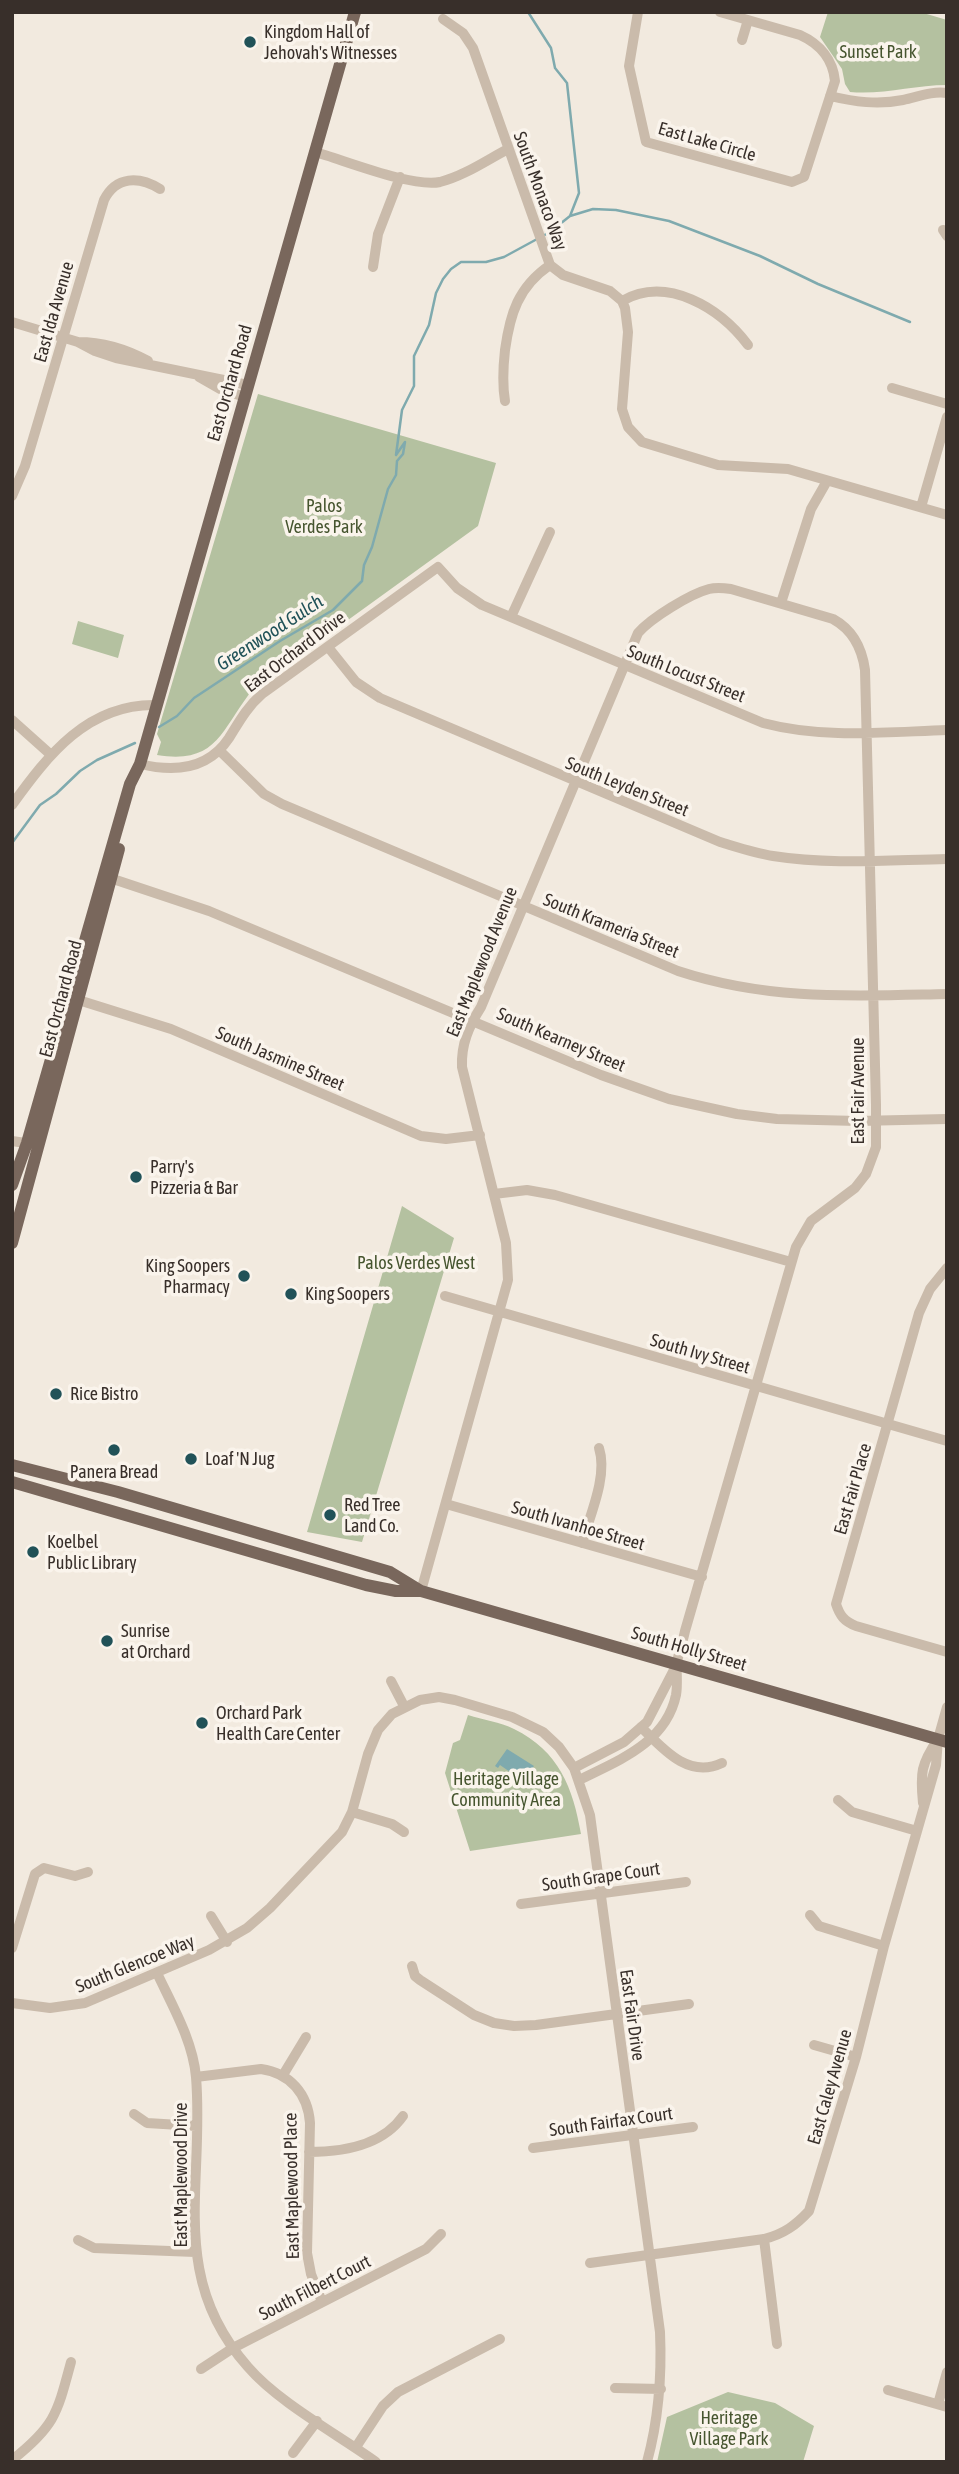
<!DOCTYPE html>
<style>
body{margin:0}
#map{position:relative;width:959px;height:2474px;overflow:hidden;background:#f2eadf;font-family:"Asap Condensed",sans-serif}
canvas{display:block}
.frame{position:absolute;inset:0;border:14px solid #382f2a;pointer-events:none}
</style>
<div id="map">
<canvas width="959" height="2474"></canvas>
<div class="frame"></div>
</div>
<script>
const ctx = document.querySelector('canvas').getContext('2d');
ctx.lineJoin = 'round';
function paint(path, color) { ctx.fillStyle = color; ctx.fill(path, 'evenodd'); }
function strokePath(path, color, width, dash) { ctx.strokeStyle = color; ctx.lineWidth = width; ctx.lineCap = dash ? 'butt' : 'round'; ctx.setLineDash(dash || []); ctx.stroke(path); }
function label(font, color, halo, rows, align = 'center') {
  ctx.font = font + ' "Asap Condensed",sans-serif'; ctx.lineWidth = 7; ctx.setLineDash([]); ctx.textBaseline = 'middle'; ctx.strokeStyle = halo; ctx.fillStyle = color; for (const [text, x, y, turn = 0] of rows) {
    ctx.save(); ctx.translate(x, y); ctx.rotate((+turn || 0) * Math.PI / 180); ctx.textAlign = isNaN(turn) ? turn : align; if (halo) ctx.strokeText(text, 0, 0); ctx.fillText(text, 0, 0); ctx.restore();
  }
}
const green = new Path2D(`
 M 828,12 L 920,12 L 947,20 L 947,85 C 914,85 883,95 850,92 L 845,84 L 842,69 L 820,37 Z
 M 258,394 L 496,463 L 478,526 L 254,688 C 221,728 219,765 157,755 L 161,742 L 157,734 Z
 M 78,621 L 124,635 L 118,658 L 72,644 Z
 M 402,1206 L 454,1238 L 362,1542 L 307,1532 Z
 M 468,1715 C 483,1720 500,1722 514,1729 C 559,1751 573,1788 581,1834 L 470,1851 L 445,1773 L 453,1743 L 460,1740 Z
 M 728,2392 L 775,2403 L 814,2426 L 803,2462 L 657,2462 L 667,2417 Z`);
const water = new Path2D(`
 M 507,1749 L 534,1766 L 523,1781 L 500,1765 L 498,1768 L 495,1766 Z`);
const stream = new Path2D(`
 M 570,216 L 593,209 L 616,210 L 669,221 L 760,256 L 818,284 L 910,322
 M 159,727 L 177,716 L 194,698 L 280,641 L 333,610 L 362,581 L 364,565 L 372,547 L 388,489 L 396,475 L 397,461 L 403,454 L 405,442 L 396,455 L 402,410 L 414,386 L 414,356 L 429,325 L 436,293 L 443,279 L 451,269 L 461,262 L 486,262 L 504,257 L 550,232 L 570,216 L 579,193 L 567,83 L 555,68 L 551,48 L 528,12
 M 12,843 L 40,805 L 56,794 L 80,771 L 97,760 L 135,743`);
const minor = new Path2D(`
 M 638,12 L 629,66 L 646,142 L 792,182 L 804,177 L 835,81 C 833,60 820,44 800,35 L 720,12
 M 443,19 L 463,33 L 473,48 L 550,265 L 563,275 L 610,291 L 622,301 L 625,308 L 628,332 L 622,409 L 628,427 L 642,442 L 718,465 L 788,469 L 947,515
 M 742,40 L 748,20
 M 830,96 C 855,102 878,105 903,100 C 918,97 931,91 947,93
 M 315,152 C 344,160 413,188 440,182 C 464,176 487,160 508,149
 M 943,230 L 947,236
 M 373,267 L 378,234 L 400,177
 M 622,301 C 667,275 720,308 748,345
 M 12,322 L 78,342 L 95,351 L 116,358 L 248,385
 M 78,342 C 103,342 126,349 148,361
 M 199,377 L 220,389 L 245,397
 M 892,388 L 947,404
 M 505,401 C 502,383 503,368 505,350 C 510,314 518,287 550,265
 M 12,496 L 25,466 L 104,200 C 116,176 139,176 160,189
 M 921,507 L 947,417
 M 781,603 L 811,509 L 827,481
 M 511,617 L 550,532
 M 328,647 L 356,682 L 380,698 L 720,842 C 737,847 755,853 773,856 C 830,865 889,860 947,859
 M 12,720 L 50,754
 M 219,750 L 264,794 L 282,804 L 678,971 C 770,1001 852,996 947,994
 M 140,764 C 173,772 208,770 229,738 C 239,722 247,707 262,694 L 438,567 L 457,588 L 482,605 L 763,723 C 823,739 886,732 947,730
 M 12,805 C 48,755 88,703 157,705
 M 107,877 L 209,911 L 601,1075 L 669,1099 L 737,1114 L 777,1119 L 858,1121 L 947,1119
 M 72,998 L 171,1029 L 421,1136 L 446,1139 L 480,1135
 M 12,1141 L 32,1144
 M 494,1194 L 527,1190 L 555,1195 L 791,1262
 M 947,1268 L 930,1289 L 919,1313 L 836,1604 C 840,1616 844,1621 856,1626 L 947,1652
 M 445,1296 L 947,1441
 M 446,1504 L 702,1577
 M 582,1543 C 590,1515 608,1476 599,1448
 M 421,1591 L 508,1280 L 506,1243 L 462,1067 C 461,1044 469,1026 481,1007 L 638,633 C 651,618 690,594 709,589 C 717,587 724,588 731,589 L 833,619 C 853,630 862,648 865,670 L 876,1105 L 876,1147 L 866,1174 L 855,1188 L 811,1221 L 796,1247 L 685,1631 C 683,1641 679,1652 677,1662 C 676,1673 678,1684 676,1695 C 666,1743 619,1760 579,1780
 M 391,1681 L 404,1706
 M 641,1727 C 663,1749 688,1779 722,1763
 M 574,1768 L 624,1742 L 647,1722 L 677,1664
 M 838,1800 L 852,1812 L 917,1831
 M 923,1803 C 920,1773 921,1764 938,1739
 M 352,1812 L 392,1824 L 404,1832
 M 521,1904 L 686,1882
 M 810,1915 L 819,1926 L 884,1946
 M 211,1916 L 227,1942
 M 12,1948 L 35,1874 L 44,1868 L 75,1876 L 88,1872
 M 412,1966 L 415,1976 L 420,1980 L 474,2015 L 494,2023 L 514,2026 L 536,2025 L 689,2004
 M 157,1973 C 172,2005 193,2041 196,2077 C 205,2184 167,2276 248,2367 C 278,2402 337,2434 376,2462
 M 12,2003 L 50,2008 L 85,2003 L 209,1950 L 247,1928 L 270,1908 L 342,1832 L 352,1812 L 368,1754 L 378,1730 L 392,1714 L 420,1700 L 439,1697 L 455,1700 L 512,1717 L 543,1732 L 559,1747 L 574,1768 L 590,1815 L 660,2332 C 662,2377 659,2418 647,2462
 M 814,2045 L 856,2057
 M 283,2075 L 306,2037
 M 196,2077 L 261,2069 C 290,2073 308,2094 310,2123 L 307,2253 L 311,2274 L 322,2302
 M 134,2114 L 147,2123 L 196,2126
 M 533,2148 L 693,2127
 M 309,2152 C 343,2152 382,2146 403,2116
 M 764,2239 L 777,2344
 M 78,2240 L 94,2248 L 195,2252
 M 590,2263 L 764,2239 C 784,2234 796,2225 809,2211 L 856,2057 L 884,1946 L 936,1765 L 938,1739 L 947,1707
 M 201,2369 L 233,2348 L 426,2249 L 441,2234
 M 615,2388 L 661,2389
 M 888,2390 L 947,2407
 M 938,2404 L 947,2372
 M 356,2447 L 383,2406 L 398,2392 L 500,2339
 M 293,2453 L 317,2421
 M 12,2460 C 55,2426 57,2414 71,2362`);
const major = new Path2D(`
 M 12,1185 L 27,1143 L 130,784 L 140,764 L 355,12
 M 12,1243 L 119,849
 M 12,1465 L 118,1492 L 390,1572 L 421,1591
 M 12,1482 L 366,1585 L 396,1591 L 421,1591 L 947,1742`);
const markers = [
 [250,42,7,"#215258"],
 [136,1177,7,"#215258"],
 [244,1276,7,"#215258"],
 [291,1294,7,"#215258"],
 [56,1394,7,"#215258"],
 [114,1450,7,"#215258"],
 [191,1459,7,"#215258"],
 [330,1515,7,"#215258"],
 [33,1552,7,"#215258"],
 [107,1641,7,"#215258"],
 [202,1723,7,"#215258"]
];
const poiNames = [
 ["Kingdom Hall of",264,32],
 ["Jehovah's Witnesses",264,53],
 ["Parry's",150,1167],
 ["Pizzeria & Bar",150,1188],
 ["King Soopers",230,1266,"right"],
 ["Pharmacy",230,1287,"right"],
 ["King Soopers",305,1294],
 ["Rice Bistro",70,1394],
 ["Loaf 'N Jug",205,1459],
 ["Panera Bread",114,1472,"center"],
 ["Red Tree",344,1505],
 ["Land Co.",344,1526],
 ["Koelbel",47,1542],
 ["Public Library",47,1563],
 ["Sunrise",121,1631],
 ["at Orchard",121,1652],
 ["Orchard Park",216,1713],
 ["Health Care Center",216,1734]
];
const parkNames = [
 ["Sunset Park",878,52],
 ["Palos",324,506],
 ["Verdes Park",324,527],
 ["Palos Verdes West",416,1263],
 ["Heritage Village",506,1779],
 ["Community Area",506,1800],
 ["Heritage",729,2418],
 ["Village Park",729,2439]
];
const streetNames = [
 ["East Lake Circle",707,142,16],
 ["South Monaco Way",540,191,70],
 ["East Ida Avenue",54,312,-74],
 ["East Orchard Road",230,383,-74],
 ["East Orchard Drive",295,652,-37],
 ["South Locust Street",686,674,22],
 ["South Leyden Street",627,787,22],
 ["South Krameria Street",611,926,22],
 ["East Maplewood Avenue",482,962,-68],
 ["East Orchard Road",61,999,-75],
 ["South Kearney Street",561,1040,23],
 ["South Jasmine Street",280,1059,23],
 ["East Fair Avenue",858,1091,-90],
 ["South Ivy Street",700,1354,16],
 ["East Fair Place",853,1489,-74],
 ["South Ivanhoe Street",578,1526,16],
 ["South Holly Street",689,1649,16],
 ["South Grape Court",601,1877,-8],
 ["South Glencoe Way",135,1964,-22],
 ["East Fair Drive",632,2015,82],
 ["East Caley Avenue",830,2087,-74],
 ["South Fairfax Court",611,2122,-8],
 ["East Maplewood Drive",181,2175,-90],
 ["East Maplewood Place",292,2186,-91],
 ["South Filbert Court",315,2288,-27]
];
const waterNames = [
 ["Greenwood Gulch",270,633,-33]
];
paint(green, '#b4c1a0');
paint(water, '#7faaae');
strokePath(stream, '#7faaae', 2.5);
strokePath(minor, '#cabbab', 10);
strokePath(major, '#79675c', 12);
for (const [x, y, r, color] of markers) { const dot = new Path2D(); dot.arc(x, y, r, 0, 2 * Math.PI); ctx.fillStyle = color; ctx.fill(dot); strokePath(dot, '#faf4ec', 2.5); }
label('18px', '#382f2a', '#faf4ec', poiNames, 'left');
label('18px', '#46552f', '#faf4ec', parkNames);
label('18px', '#382f2a', '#faf4ec', streetNames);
label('italic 19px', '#215258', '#faf4ec', waterNames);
</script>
